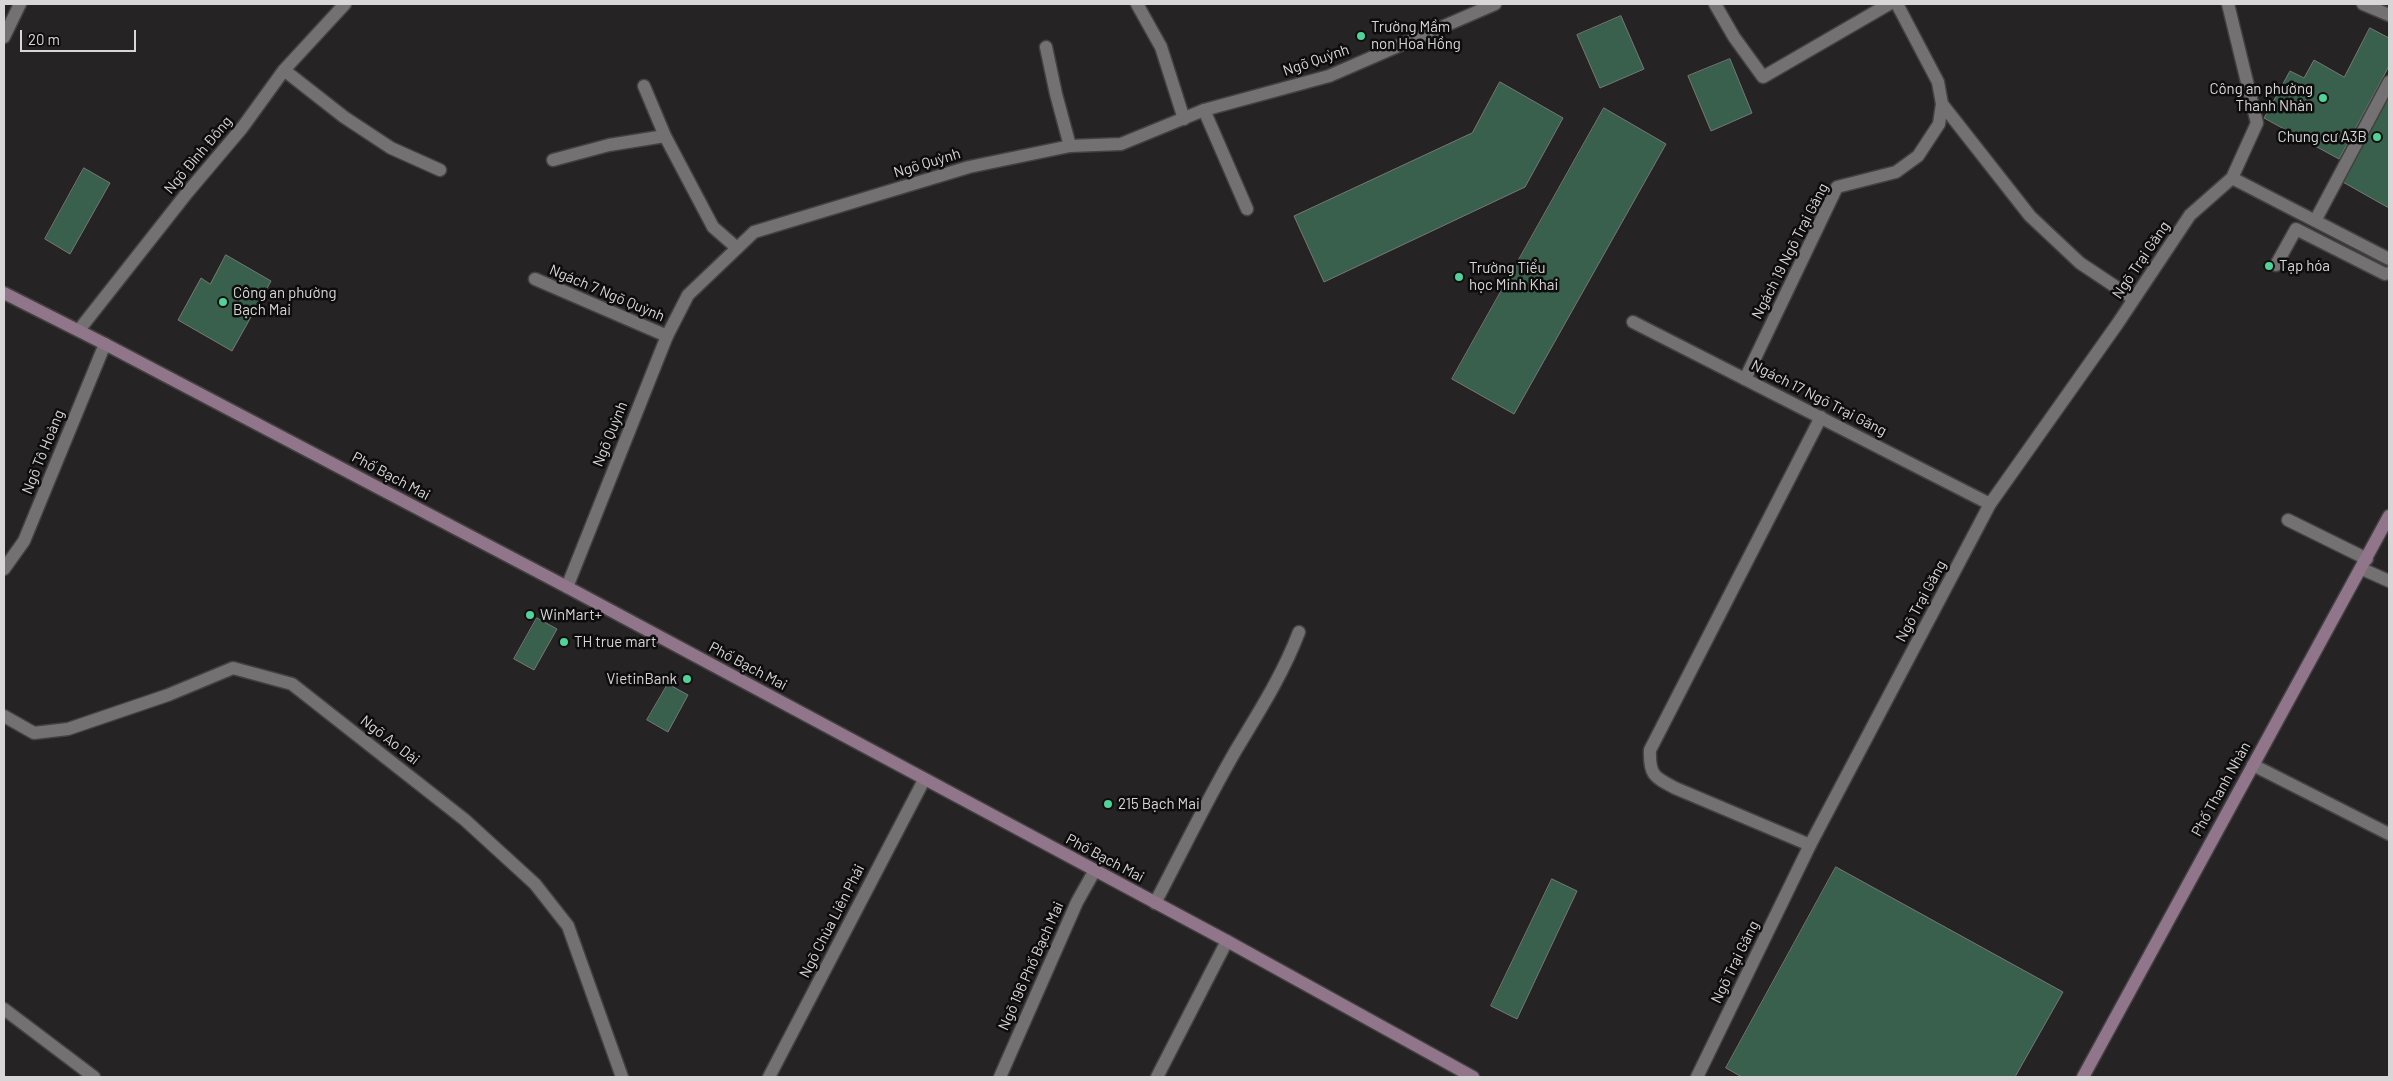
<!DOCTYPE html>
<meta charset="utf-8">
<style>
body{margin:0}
#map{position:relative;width:2393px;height:1081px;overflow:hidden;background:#262325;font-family:Barlow,sans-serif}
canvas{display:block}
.frame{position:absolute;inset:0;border:5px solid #d8d6d7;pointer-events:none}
.scale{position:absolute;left:20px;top:30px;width:116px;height:22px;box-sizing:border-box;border:2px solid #d8d6d7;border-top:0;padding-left:6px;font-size:15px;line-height:18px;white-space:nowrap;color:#d8d6d7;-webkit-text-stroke:4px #0e0d0e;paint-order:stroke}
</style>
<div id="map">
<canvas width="2393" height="1081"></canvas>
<div class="frame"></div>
<div class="scale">20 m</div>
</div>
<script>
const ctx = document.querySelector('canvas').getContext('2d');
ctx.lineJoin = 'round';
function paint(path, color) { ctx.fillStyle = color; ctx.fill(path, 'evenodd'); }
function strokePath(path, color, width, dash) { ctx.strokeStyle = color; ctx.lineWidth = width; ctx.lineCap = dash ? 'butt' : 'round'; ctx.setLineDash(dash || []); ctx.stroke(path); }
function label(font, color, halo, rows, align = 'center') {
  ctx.font = font + ' Barlow,sans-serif'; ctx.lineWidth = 5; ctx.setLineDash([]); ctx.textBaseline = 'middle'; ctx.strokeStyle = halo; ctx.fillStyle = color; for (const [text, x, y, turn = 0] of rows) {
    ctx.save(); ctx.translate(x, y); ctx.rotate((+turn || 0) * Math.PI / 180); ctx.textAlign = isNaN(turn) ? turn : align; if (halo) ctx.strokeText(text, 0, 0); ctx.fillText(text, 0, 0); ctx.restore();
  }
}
const building = new Path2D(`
 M 1621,16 L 1644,69 L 1600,88 L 1577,35 Z
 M 2370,28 L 2389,38 L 2389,66 L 2339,159 L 2264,118 L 2290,71 L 2304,78 L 2314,60 L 2344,77 Z
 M 1730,59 L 1752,113 L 1711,131 L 1688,76 Z
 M 1500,82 L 1563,118 L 1525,187 L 1324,282 L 1294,216 L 1472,133 Z
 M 2389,93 L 2389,208 L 2341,181 Z
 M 1604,108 L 1666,144 L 1514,414 L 1452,379 Z
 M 84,168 L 110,183 L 70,254 L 45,239 Z
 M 226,255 L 271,281 L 232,351 L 178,320 L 201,278 L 210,284 Z
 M 537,618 L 557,629 L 534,670 L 514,659 Z
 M 668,684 L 688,695 L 668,732 L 647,720 Z
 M 1836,867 L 2063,992 L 2015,1077 L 1742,1077 L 1726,1068 Z
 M 1552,879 L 1577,891 L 1517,1019 L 1491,1006 Z`);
const service = new Path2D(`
 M 1137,4 L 1161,47 L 1184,119
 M 1715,4 L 1734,37 L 1763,77 L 1889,4
 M 2228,4 L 2257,123 L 2232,178
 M 2363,4 L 2389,15
 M 1046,47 L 1056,94 L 1070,146
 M 284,70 L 344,117 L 391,148 L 440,170
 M 1942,104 L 2030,216 L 2080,263 L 2134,299
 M 1204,110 L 1247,209
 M 665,136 L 713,227 L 737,248
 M 553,160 L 609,145 L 665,136 L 644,86
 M 2315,221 L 2389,82
 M 2276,265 L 2296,229 L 2385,274 L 2389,273
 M 535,279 L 667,336
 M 79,330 L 187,193 L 242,128 L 284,70 L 345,4
 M 1745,379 L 1837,187 L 1896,172 L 1918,156 L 1939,124 L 1942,104 L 1938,82 L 1897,4
 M 1155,903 C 1182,852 1207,800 1236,750 C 1260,710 1282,676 1299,632
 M 4,1009 L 94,1077
 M 1697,1077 L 1810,845 L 1990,504 L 2118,323 L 2190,215 L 2232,178 L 2389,259`);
const minor = new Path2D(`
 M 4,37 L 20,4
 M 1633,322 L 1990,504
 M 2288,520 L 2367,559
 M 4,569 L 24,541 L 105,344
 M 2362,569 L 2389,581
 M 567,587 L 667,336 L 688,295 L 754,232 L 969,167 L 1070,146 L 1121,144 L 1204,110 L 1329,76 L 1495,4
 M 4,716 L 34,733 L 68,729 L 168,695 L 233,668 L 292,684 L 465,820 L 535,884 L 568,926 L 622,1077
 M 2253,765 L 2389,834
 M 1810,845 L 1675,788 C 1654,777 1649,775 1650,750 L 1821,417
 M 769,1077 L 924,780
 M 1000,1077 L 1077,902 L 1095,870
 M 1157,1077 L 1227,941`);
const secondary = new Path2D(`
 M 4,293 L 105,344 L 567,587 L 1227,941 L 1473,1077
 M 2083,1077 L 2389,516`);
const markers = [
 [1361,36,5,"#4fd398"],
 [2323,98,5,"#4fd398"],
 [2377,137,5,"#4fd398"],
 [2269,266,5,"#4fd398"],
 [1459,277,5,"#4fd398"],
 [223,302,5,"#4fd398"],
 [530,615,5,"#4fd398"],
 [564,642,5,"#4fd398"],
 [687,679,5,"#4fd398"],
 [1108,804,5,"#4fd398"]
];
const poiNames = [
 ["Trường Mầm",1371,27],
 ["non Hoa Hồng",1371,44],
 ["Công an phường",2313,89,"right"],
 ["Thanh Nhàn",2313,106,"right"],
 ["Chung cư A3B",2367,137,"right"],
 ["Tạp hóa",2279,266],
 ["Trường Tiểu",1469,268],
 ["học Minh Khai",1469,285],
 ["Công an phường",233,293],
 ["Bạch Mai",233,310],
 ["WinMart+",540,615],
 ["TH true mart",574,642],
 ["VietinBank",677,679,"right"],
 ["215 Bạch Mai",1118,804]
];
const streetNames = [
 ["Ngõ Quỳnh",1316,60,-19],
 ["Ngõ Đình Đông",198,155,-50],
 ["Ngõ Quỳnh",927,163,-17],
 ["Ngách 19 Ngõ Trại Găng",1790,251,-63],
 ["Ngõ Trại Găng",2141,260,-56],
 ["Ngách 7 Ngõ Quỳnh",607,293,23],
 ["Ngách 17 Ngõ Trại Găng",1819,398,27],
 ["Ngõ Quỳnh",610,434,-68],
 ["Ngõ Tô Hoàng",43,452,-68],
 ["Phố Bạch Mai",391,476,28],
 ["Ngõ Trại Găng",1921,601,-62],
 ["Phố Bạch Mai",748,666,28],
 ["Ngõ Ao Dài",390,740,38],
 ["Phố Thanh Nhàn",2221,789,-61],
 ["Phố Bạch Mai",1105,858,28],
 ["Ngõ Chùa Liên Phái",832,921,-63],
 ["Ngõ Trại Găng",1735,962,-64],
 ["Ngõ 196 Phố Bạch Mai",1031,966,-66]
];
paint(building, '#39604c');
strokePath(building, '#757977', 1);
strokePath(service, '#434142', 15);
strokePath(minor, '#434142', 15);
strokePath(secondary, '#434142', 15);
strokePath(service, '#747173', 12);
strokePath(minor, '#747173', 12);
strokePath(secondary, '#91768b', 12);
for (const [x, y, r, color] of markers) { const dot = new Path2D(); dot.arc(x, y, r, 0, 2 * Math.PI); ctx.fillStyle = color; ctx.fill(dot); strokePath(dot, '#0e0d0e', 2); }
label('15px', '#d8d6d7', '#0e0d0e', poiNames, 'left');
label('15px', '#d8d6d7', '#0e0d0e', streetNames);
</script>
